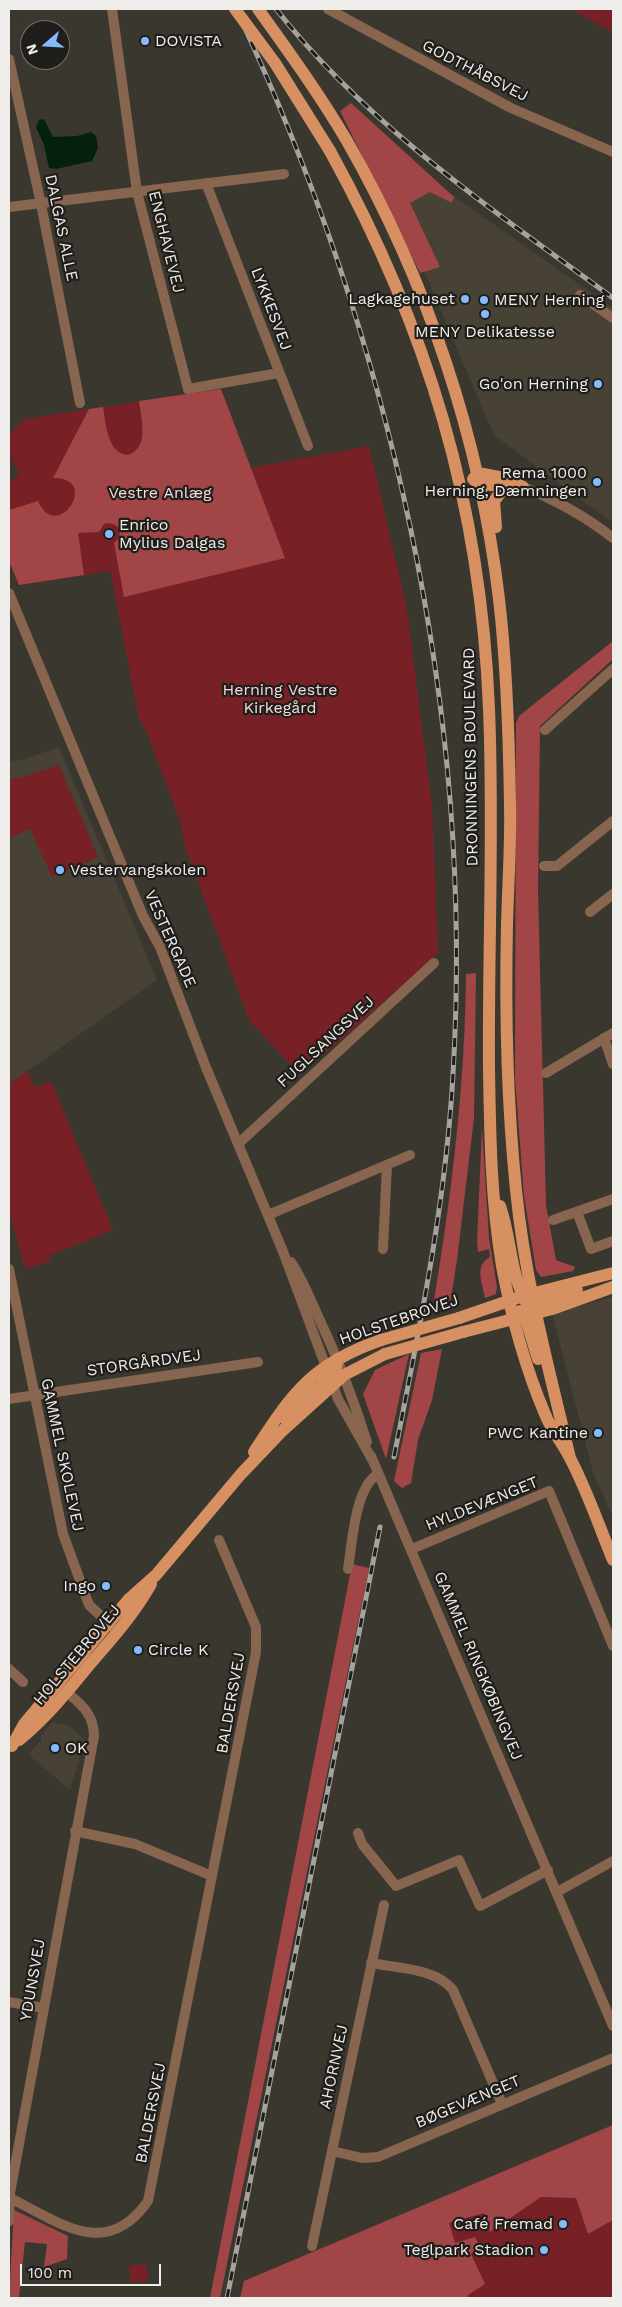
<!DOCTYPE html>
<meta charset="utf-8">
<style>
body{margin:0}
#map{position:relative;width:622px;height:2307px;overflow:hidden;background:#3a372f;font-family:"Work Sans",sans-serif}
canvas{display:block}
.frame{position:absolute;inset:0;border:10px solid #efede9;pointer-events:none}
.north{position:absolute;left:20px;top:20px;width:50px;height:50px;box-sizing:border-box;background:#201e1b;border:1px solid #73716d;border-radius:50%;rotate:251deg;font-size:14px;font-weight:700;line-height:20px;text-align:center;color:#efede9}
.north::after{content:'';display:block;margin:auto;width:18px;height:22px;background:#86bbfb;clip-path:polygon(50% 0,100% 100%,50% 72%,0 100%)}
.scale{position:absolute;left:20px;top:2264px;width:141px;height:22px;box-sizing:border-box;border:2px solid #efede9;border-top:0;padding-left:6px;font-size:15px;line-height:18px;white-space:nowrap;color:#efede9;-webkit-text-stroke:4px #201e1b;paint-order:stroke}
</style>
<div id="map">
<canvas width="622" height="2307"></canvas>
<div class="frame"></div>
<div class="north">N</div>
<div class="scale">100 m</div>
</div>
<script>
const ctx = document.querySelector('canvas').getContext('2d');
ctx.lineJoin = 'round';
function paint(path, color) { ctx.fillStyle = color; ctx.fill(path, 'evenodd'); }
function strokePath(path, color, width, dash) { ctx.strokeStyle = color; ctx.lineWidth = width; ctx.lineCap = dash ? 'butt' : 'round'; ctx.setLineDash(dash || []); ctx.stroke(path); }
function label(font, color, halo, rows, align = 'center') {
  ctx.font = font + ' "Work Sans",sans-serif'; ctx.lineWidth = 4.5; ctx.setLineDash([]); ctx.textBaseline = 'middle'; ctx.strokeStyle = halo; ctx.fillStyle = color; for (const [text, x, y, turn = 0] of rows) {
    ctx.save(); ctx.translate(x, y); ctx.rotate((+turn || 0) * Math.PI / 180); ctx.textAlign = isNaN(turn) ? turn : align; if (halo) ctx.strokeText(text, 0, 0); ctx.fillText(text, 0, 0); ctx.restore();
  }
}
const built = new Path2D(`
 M 435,183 L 613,308 L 613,518 L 610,521 L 494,435 L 395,203 Z
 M 59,747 L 157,980 L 9,1084 L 9,761 L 22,760 Z
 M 613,1297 L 613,1518 L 593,1472 L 552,1313 Z
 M 52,1722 L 69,1725 L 85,1740 L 70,1790 L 31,1757 L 30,1752 L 41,1741 L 41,1736 Z`);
const green = new Path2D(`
 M 570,9 L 613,9 L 613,32 Z
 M 221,389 L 250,468 L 369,446 L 406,604 L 432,804 L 438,953 L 350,1032 L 299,1074 L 249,1020 L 186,849 L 179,818 L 147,733 L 139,719 L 110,571 L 19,585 L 9,562 L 9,484 L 19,474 L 9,452 L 9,435 L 24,419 Z
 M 59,765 L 98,857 L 52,877 L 30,829 L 9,838 L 9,779 L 23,777 Z
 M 27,1071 L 35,1087 L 51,1081 L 113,1230 L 49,1256 L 51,1261 L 25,1269 L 9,1211 L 9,1084 Z
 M 541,2197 L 576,2198 L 588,2234 L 613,2220 L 613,2298 L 469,2298 L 448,2223 L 484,2212 L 491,2232 Z
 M 146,2264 L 148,2281 L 131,2283 L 129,2266 Z`);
const forest = new Path2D(`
 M 351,103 L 454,197 L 452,203 L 430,192 L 410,203 L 440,267 L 420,273 L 340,111 Z
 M 221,389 L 285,558 L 124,597 L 114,543 C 126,534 118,520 104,524 L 99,532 L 78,533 L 84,575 L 19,585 L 9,561 L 9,510 L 38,501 C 57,545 102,477 53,478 L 89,409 L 103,407 C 106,423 107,454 128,455 C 150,448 141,418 139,401 Z
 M 613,641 L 613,659 L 540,726 L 538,891 L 546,1205 L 556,1260 L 575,1267 L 573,1271 L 541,1277 L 536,1270 L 524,1196 L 515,1078 L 516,723 L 519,716 Z
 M 476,973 L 474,1118 L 457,1260 L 451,1298 L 447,1304 L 434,1300 C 452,1192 465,1084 466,974 Z
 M 482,1127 L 489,1238 L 497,1287 L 496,1294 L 485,1298 C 482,1281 474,1266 490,1257 L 489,1249 L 478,1252 L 477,1242 Z
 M 442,1349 L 432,1400 L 418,1440 L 411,1483 L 402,1488 L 394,1481 L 421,1353 Z
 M 409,1354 L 386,1459 L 363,1394 L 375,1370 Z
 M 352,1564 L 369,1568 L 220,2298 L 210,2298 Z
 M 613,2125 L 613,2220 L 588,2234 L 576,2198 L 541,2197 L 490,2232 L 484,2213 L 449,2223 L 455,2243 L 475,2237 L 480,2247 L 471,2254 L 485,2284 L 468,2295 L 469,2298 L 240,2298 L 244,2281 Z
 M 14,2210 L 68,2236 L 67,2259 L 44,2267 L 47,2244 L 25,2242 L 19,2297 L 9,2297 Z`);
const water = new Path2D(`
 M 44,119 L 53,137 L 77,136 L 91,132 L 96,136 L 98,148 L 92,161 L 56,169 L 49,168 L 44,145 L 36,127 L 39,120 Z`);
const minor = new Path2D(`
 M 112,9 L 137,192 L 188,389 L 279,373
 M 328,9 L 511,108 L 613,152
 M 9,59 L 41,204 L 80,403
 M 206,183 L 308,446
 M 9,207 L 284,174
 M 580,295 L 613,318
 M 523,487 C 556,500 585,516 613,538
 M 9,593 L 143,916 L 160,947 L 205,1065 L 282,1249 L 338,1399 L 373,1461
 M 545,730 L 613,669
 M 544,866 L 557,866 L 613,821
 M 590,912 L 613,894
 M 604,1038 L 613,1064
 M 546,1073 L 613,1033
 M 238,1144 L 434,963
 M 577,1212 L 591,1249 L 613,1241
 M 268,1215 L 410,1155
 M 553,1220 L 613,1199
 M 383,1249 L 387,1165
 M 291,1262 C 302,1278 309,1296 317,1314 C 337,1356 353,1398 367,1442
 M 9,1269 L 63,1534 L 89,1605 L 113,1627
 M 9,1399 L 258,1362
 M 371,1456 L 613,2026
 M 412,1549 L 549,1491 L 613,1646
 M 348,1569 C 352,1544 355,1487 378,1474
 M 9,1669 L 23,1682
 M 75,1831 L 135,1844 L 212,1876
 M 358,1833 L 362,1844 L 396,1886 L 459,1860 L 480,1906 L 548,1870
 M 557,1892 L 613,1861
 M 371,1963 C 396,1968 436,1968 453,1990 L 502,2104
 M 9,2002 L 43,2008
 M 332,2151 L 362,2158 L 378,2157 L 613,2058
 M 10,2198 C 59,2222 106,2261 148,2201 L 256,1652 L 256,1627 L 219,1540
 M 9,2221 L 10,2193 L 94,1736 C 94,1712 79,1703 62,1688
 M 312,2246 L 384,1905`);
const major = new Path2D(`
 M 258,9 C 289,52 320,95 347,141 C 427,281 480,439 499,599 C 507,667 509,736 510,804 C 511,844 508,885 507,925 C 505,1013 507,1102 516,1190 C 525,1282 549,1369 570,1458
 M 330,151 C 428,329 481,505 489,709 C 494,829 488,949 489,1069 C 490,1134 491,1201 502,1266 C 511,1315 525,1367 545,1414 C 551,1430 563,1443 570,1458 C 587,1490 599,1526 613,1560
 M 473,479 L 478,473 L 509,479 L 523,487
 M 474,480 L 480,484 L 515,487
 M 496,527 L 494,501 L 501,492 L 509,488
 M 500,1206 C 511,1237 510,1273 526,1302
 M 527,1307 L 577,1290
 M 520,1311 L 525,1316 L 538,1359
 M 459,1318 L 523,1296 L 613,1273
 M 463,1332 L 552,1309 L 613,1287
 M 286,1420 C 297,1398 339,1382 337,1359
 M 254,1452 C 292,1393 312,1364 381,1340
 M 19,1740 C 46,1718 68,1691 90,1664 C 112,1639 134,1614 151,1584
 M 12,1746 L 24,1724 L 128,1600 L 156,1575 L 241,1474 L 281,1432 L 344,1375 L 385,1354`);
const rail = new Path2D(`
 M 236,9 C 390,336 475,712 453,1074 C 446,1203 419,1330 394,1457
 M 276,9 C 369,127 493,210 613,298
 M 227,2298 L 380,1527`);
const majorBridge = new Path2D(`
 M 235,9 L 275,63 L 330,151
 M 381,1340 L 459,1318
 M 385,1354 L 463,1332`);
const markers = [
 [145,41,5,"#86bbfb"],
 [465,299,5,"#86bbfb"],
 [484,300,5,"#86bbfb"],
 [485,314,5,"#86bbfb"],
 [598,384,5,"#86bbfb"],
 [597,482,5,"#86bbfb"],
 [109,534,5,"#86bbfb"],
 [60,870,5,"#86bbfb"],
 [598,1433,5,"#86bbfb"],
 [106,1586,5,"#86bbfb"],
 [138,1650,5,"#86bbfb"],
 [55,1748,5,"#86bbfb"],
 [563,2224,5,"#86bbfb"],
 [544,2250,5,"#86bbfb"]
];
const poiNames = [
 ["DOVISTA",155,41,"left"],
 ["Lagkagehuset",455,299],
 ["MENY Herning",494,300,"left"],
 ["MENY Delikatesse",485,332,"center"],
 ["Go'on Herning",588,384],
 ["Rema 1000",587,473],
 ["Herning, Dæmningen",587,491],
 ["Enrico",119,525,"left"],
 ["Mylius Dalgas",119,543,"left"],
 ["Vestervangskolen",70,870,"left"],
 ["PWC Kantine",588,1433],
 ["Ingo",96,1586],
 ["Circle K",148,1650,"left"],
 ["OK",65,1748,"left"],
 ["Café Fremad",553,2224],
 ["Teglpark Stadion",534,2250]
];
const streetNames = [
 ["GODTHÅBSVEJ",475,71,27],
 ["DALGAS ALLE",61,228,78],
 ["ENGHAVEVEJ",166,242,76],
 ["LYKKESVEJ",271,309,69],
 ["DRONNINGENS BOULEVARD",471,757,-91],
 ["VESTERGADE",170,939,66],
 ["FUGLSANGSVEJ",326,1042,-43],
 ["HOLSTEBROVEJ",399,1320,-19],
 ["STORGÅRDVEJ",144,1363,-8],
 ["GAMMEL SKOLEVEJ",62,1455,78],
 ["HYLDEVÆNGET",482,1504,-22],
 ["HOLSTEBROVEJ",77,1655,-50],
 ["GAMMEL RINGKØBINGVEJ",478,1666,67],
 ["BALDERSVEJ",231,1703,-80],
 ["YDUNSVEJ",33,1980,-80],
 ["AHORNVEJ",334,2067,-78],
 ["BØGEVÆNGET",468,2102,-23],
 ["BALDERSVEJ",151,2113,-79]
];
const parkNames = [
 ["Vestre Anlæg",160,493],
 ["Herning Vestre",280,690],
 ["Kirkegård",280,708]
];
paint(built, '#474235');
paint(green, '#772127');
paint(forest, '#a24547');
paint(water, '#042110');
strokePath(minor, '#87654f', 10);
strokePath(major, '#d69061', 12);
strokePath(rail, '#a6a39e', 5);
strokePath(rail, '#201e1b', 3, [9]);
strokePath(majorBridge, '#d69061', 12);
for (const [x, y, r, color] of markers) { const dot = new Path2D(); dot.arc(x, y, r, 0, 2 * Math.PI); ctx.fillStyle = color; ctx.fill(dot); strokePath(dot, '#201e1b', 2); }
label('16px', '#efede9', '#201e1b', poiNames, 'right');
label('16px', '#efede9', '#201e1b', streetNames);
label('16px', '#f5d9d8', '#201e1b', parkNames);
</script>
